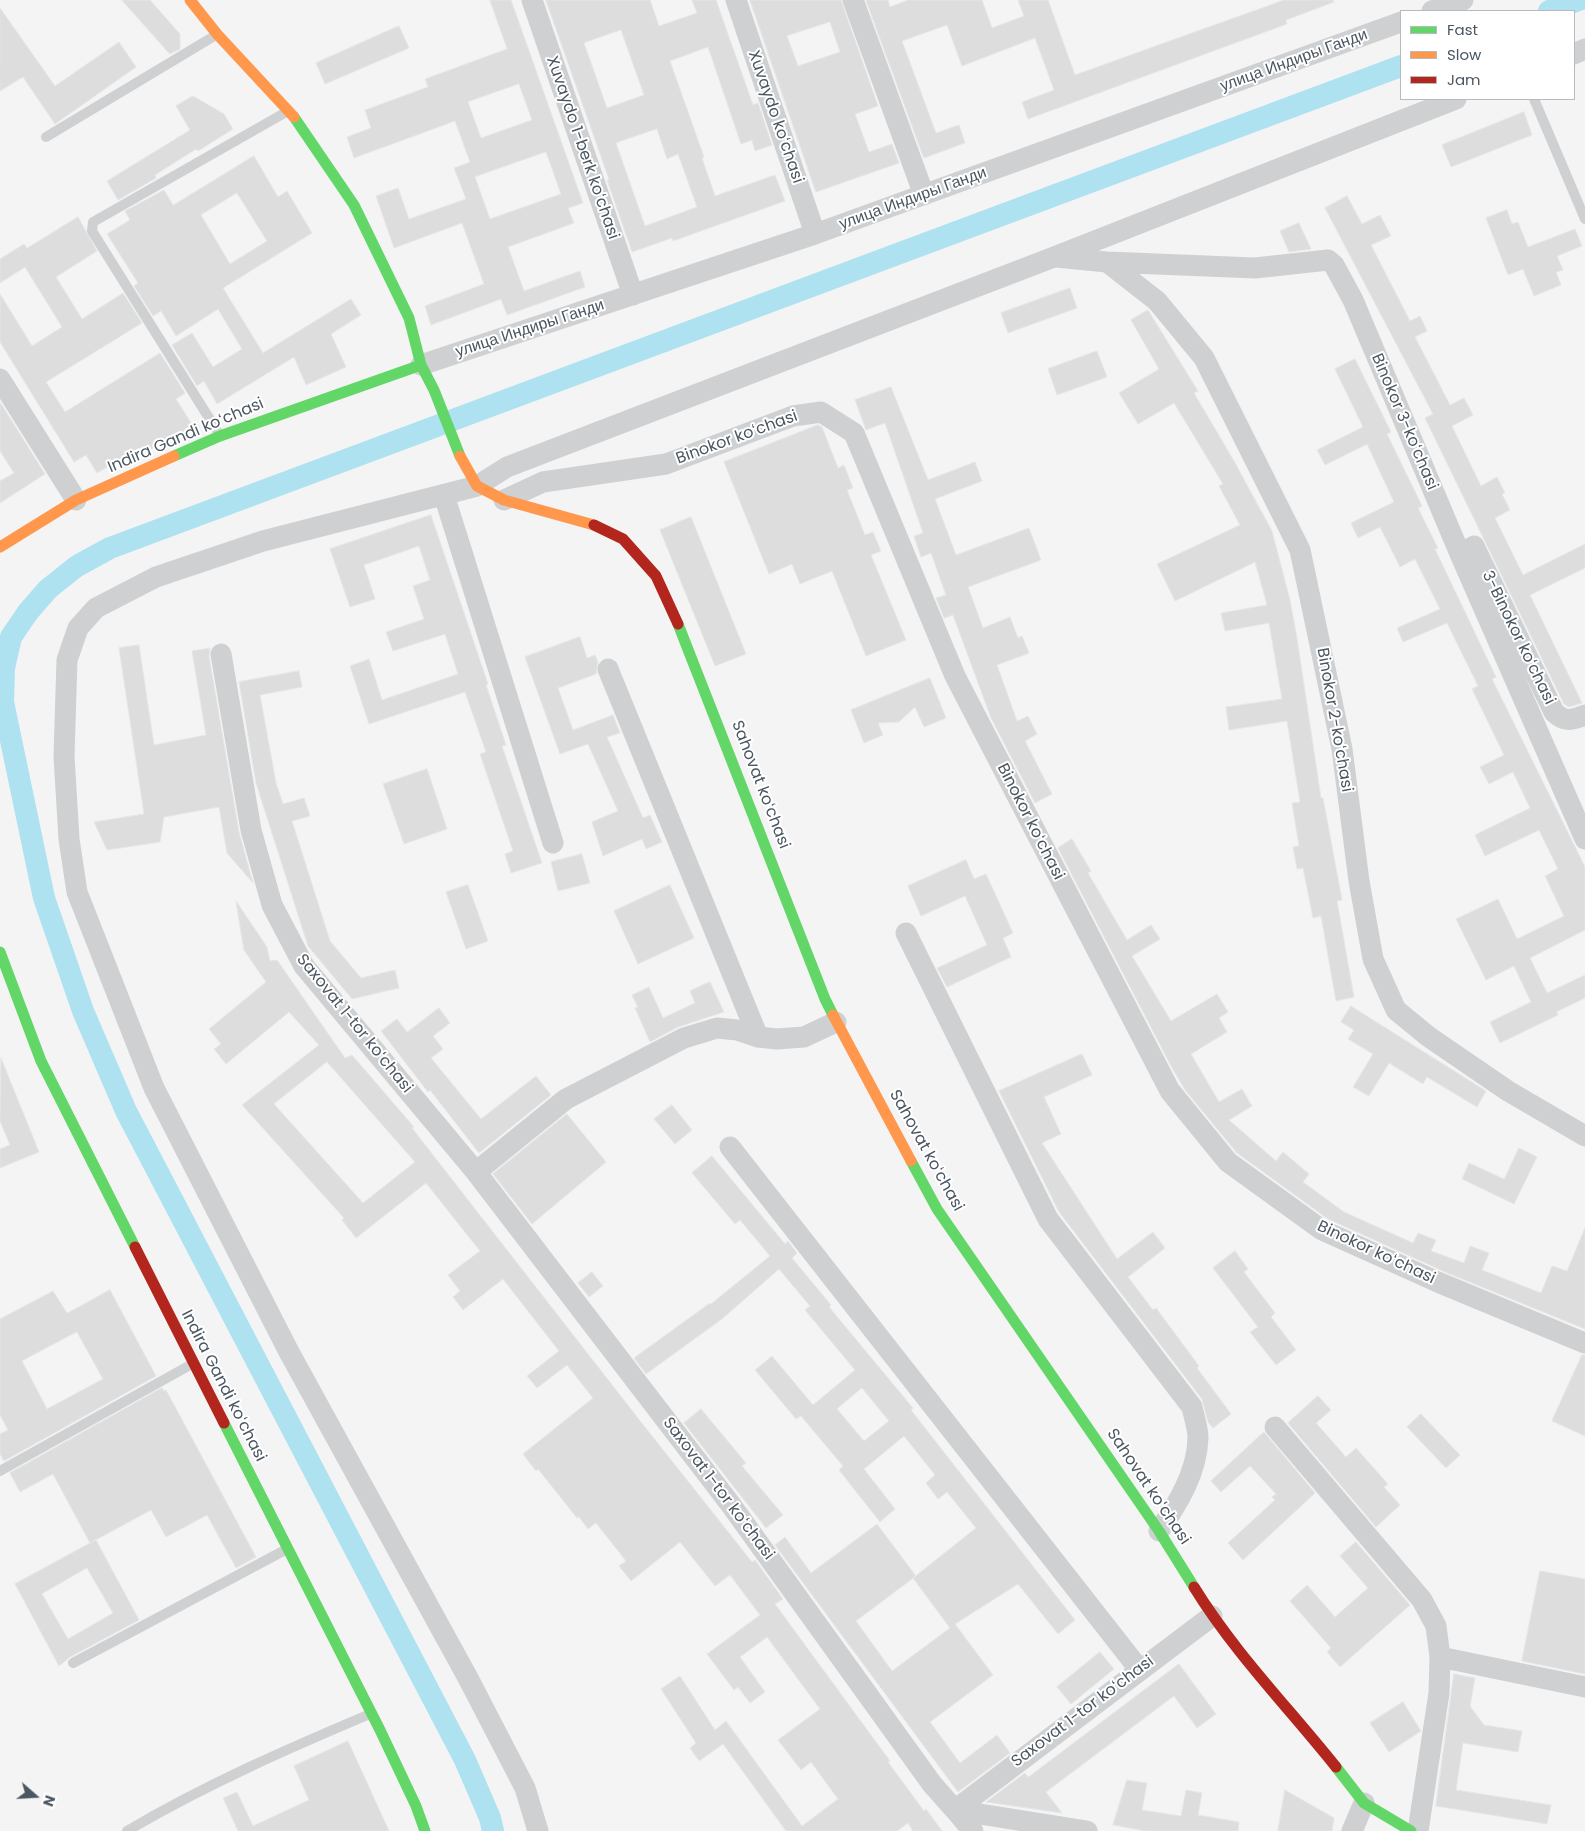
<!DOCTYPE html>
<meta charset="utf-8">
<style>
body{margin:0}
#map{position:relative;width:1585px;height:1831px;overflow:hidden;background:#f4f4f4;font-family:Poppins,sans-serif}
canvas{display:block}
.legend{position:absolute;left:1400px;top:10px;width:175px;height:90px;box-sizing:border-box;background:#fff;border:1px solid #b7bbc0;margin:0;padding:6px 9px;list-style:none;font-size:15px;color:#4a5661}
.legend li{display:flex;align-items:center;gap:10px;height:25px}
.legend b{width:25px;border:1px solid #b7bbc0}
.north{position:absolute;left:10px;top:1771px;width:50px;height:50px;-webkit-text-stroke:4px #fff;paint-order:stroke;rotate:109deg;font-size:14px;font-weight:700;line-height:20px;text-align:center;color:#4a5661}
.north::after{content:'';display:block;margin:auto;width:18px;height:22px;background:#4a5661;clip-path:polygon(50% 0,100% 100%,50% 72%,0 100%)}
</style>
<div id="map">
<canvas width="1585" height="1831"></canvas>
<ul class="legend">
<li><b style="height:6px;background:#63d668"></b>Fast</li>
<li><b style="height:6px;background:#ff974d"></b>Slow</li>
<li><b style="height:6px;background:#b3261e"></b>Jam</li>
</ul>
<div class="north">N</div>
</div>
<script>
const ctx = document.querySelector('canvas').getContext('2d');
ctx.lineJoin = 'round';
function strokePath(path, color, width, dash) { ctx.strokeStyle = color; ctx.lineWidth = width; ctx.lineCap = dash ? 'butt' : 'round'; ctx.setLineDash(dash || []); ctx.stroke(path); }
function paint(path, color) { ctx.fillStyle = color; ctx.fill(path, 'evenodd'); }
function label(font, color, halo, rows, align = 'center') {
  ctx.font = font + ' Poppins,sans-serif'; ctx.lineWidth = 4; ctx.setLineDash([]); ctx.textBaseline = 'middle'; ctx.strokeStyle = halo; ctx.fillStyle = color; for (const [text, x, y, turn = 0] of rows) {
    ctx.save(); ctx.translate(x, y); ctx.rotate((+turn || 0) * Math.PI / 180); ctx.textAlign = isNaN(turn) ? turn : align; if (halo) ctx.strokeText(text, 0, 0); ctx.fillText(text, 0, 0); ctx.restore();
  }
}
const canal = new Path2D(`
 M 1549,11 L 1579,0
 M 493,1831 L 490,1818 L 465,1760 L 126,1111 L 83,1011 L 44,898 L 3,702 L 4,668 L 11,637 L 28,612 L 48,589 L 77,566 L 110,548 L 1401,66`);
const building = new Path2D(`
 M 122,0 L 150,0 L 180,34 L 180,49 L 170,54 Z
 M 490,0 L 511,0 L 583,203 L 568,208 L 574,223 L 508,247 L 524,291 L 580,271 L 585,287 L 507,315 L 501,299 L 431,325 L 425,306 L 484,284 L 462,223 L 394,248 L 376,196 L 398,188 L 409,219 L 466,199 L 454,168 L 470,162 L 455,121 L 354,158 L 347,137 L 371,128 L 365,110 L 428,87 L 425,79 L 507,49 ZM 519,84 L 532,120 L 481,138 L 468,102 ZM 546,152 L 561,194 L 490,219 L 475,177 Z
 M 546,0 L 650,0 L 659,26 L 697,13 L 692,0 L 716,0 L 753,105 L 758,103 L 772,145 L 755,151 L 752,140 L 741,144 L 708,47 L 670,61 L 704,157 L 702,158 L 715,196 L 775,175 L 785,201 L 673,241 L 672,238 L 632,252 L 607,180 L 609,180 ZM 621,30 L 644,95 L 607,108 L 584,43 ZM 657,129 L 667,159 L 678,154 L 697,207 L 645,226 L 616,143 Z
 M 750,0 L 841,0 L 878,106 L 855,114 L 869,152 L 892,144 L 899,163 L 816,192 ZM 830,22 L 840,52 L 798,66 L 787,36 Z
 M 866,0 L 888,0 L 890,7 L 908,0 L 982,0 L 992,28 L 1024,16 L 1018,0 L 1048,0 L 1075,75 L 1284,0 L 1333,0 L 1334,2 L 1286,20 L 1287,24 L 1028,119 L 1022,102 L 1054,90 L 1035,38 L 962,66 L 947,25 L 902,41 L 936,133 L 959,125 L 965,143 L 924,158 Z
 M 0,8 L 55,86 L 119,42 L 136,67 L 55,124 L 23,77 L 0,91 Z
 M 399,26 L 409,48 L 325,84 L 316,63 Z
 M 193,96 L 224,114 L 233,129 L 198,151 L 196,149 L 155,175 L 156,178 L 118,200 L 107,181 L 190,130 L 176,106 Z
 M 1524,112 L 1532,135 L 1451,167 L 1442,145 Z
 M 254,156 L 278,197 L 287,191 L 312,233 L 223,288 L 263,353 L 351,299 L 361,315 L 331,334 L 346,367 L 306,385 L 294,357 L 217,404 L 204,381 L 197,386 L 172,345 L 192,333 L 213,367 L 242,349 L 218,309 L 176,336 L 161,311 L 153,316 L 134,286 L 138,283 L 107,234 L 130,220 L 125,211 L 164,190 L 173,205 ZM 237,193 L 267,241 L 230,264 L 201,215 Z
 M 1347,196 L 1362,224 L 1380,215 L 1391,236 L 1371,245 L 1410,321 L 1420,316 L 1427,331 L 1415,337 L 1450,405 L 1464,398 L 1473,415 L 1452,426 L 1481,486 L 1497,477 L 1505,493 L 1502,494 L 1510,510 L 1495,518 L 1523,575 L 1585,544 L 1585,568 L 1530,595 L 1582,703 L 1569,707 L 1564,704 L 1425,418 L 1433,414 L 1325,208 Z
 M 1507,210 L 1512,224 L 1518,222 L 1528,247 L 1575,229 L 1582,246 L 1557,256 L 1563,270 L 1556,272 L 1561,285 L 1534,296 L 1523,269 L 1508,275 L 1486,218 Z
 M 78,217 L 97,251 L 56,277 L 82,319 L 123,293 L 142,323 L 46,382 L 65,412 L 160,353 L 185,393 L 176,399 L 193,426 L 167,442 L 143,453 L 140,448 L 97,473 L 86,455 L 74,462 L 0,342 L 0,294 L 32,346 L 62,327 L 25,267 L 0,283 L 0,259 L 24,244 L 27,248 Z
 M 1299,223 L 1311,249 L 1289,252 L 1280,231 Z
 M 1070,288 L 1077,308 L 1008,333 L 1001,313 Z
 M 1148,310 L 1198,391 L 1194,393 L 1234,461 L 1272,531 L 1290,600 L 1297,638 L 1321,798 L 1323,798 L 1342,900 L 1337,901 L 1354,997 L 1336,1001 L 1321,916 L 1313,918 L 1303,868 L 1297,869 L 1293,847 L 1299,846 L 1292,803 L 1300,802 L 1287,721 L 1229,730 L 1226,707 L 1282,699 L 1269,623 L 1225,631 L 1221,613 L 1267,605 L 1255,562 L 1175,601 L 1157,564 L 1240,525 L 1219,486 L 1223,484 L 1174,403 L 1138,424 L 1119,393 L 1159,369 L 1131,320 Z
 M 1097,351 L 1107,377 L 1057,395 L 1048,369 Z
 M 1355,359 L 1391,432 L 1387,434 L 1422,506 L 1418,508 L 1438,548 L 1435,549 L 1496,677 L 1492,679 L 1585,867 L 1585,930 L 1530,958 L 1547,993 L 1585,975 L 1585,998 L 1556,1012 L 1558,1015 L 1500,1043 L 1490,1022 L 1531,1002 L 1514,966 L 1486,980 L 1456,919 L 1498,899 L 1517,939 L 1564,916 L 1545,876 L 1558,869 L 1539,830 L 1485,856 L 1475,835 L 1530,808 L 1513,772 L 1489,784 L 1480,767 L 1504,755 L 1472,689 L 1478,686 L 1447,623 L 1403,642 L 1397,628 L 1440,609 L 1415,559 L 1400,567 L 1380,527 L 1358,538 L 1351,523 L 1394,502 L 1367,444 L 1325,465 L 1317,450 L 1363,427 L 1335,369 Z
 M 891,387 L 928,480 L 975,462 L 982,481 L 935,499 L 956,555 L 1029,528 L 1041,560 L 968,587 L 983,628 L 1010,617 L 1018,638 L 1022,636 L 1029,653 L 997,665 L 1017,721 L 1028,716 L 1037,734 L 1025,741 L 1052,794 L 1035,803 L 991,718 L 953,615 L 944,618 L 936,598 L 946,595 L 931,553 L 921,557 L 914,536 L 923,533 L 885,423 L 866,430 L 855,400 Z
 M 0,402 L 45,474 L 0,503 L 0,481 L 14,473 L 0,451 Z
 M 818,425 L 822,427 L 838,468 L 844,465 L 853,488 L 847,490 L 865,535 L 873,532 L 881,551 L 871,555 L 906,640 L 866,656 L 832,571 L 800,584 L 792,564 L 769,574 L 724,462 Z
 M 431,515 L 488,684 L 486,685 L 506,745 L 502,746 L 542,863 L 511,873 L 505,854 L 513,851 L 480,754 L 486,752 L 465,692 L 369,724 L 350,666 L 369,659 L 382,700 L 458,674 L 445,634 L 393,651 L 386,632 L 424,619 L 413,586 L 430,580 L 419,546 L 364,565 L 375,599 L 350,607 L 330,549 Z
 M 691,517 L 746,654 L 715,666 L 660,530 Z
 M 580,637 L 587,658 L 595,655 L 598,662 L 596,674 L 558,688 L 573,730 L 613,715 L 620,733 L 607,737 L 643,818 L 650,815 L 662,842 L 646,849 L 642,839 L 603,856 L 592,822 L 618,811 L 588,744 L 560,754 L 525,657 Z
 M 139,645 L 154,745 L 206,735 L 192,651 L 210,648 L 209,656 L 239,832 L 253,883 L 227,853 L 219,807 L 164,817 L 160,842 L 107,850 L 94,822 L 144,814 L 119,648 Z
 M 299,671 L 302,687 L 260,695 L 276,783 L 283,804 L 304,798 L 310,816 L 292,821 L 330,941 L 361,978 L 395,970 L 399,988 L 352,999 L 308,946 L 256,783 L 239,682 Z
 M 930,678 L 946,718 L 924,727 L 915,707 L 899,722 L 878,723 L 883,735 L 864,743 L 851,710 Z
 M 427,769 L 447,829 L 404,844 L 383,784 Z
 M 1072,839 L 1091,871 L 1088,873 L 1127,940 L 1151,925 L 1160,939 L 1132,956 L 1171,1021 L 1217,994 L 1228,1012 L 1219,1018 L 1227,1032 L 1191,1054 L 1219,1102 L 1242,1089 L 1252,1106 L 1229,1120 L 1276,1161 L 1283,1152 L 1309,1174 L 1303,1182 L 1344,1212 L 1413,1243 L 1418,1233 L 1436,1240 L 1431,1251 L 1464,1263 L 1470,1246 L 1489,1253 L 1482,1270 L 1541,1293 L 1552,1266 L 1567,1271 L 1585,1228 L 1585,1329 L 1445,1272 L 1328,1219 L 1237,1153 L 1185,1090 L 1171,1066 L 1058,848 Z
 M 582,854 L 590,883 L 558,891 L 551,862 Z
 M 966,860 L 974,879 L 986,874 L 1013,933 L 1003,938 L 1011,957 L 947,987 L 937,968 L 987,945 L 965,896 L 921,916 L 908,886 Z
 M 468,885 L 488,941 L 466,949 L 446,892 Z
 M 670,885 L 694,938 L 638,964 L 614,911 Z
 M 236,901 L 267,947 L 270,961 L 277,960 L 345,1058 L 352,1055 L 414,1127 L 412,1128 L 641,1422 L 752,1562 L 755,1560 L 783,1599 L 775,1604 L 890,1761 L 888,1762 L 924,1811 L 926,1809 L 942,1831 L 913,1831 L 908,1823 L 897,1831 L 786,1831 L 723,1744 L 699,1761 L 690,1748 L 696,1743 L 661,1689 L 680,1676 L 715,1730 L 726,1721 L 802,1826 L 838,1799 L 811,1762 L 801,1770 L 778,1740 L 820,1709 L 767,1637 L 740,1657 L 765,1692 L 750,1703 L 738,1687 L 734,1690 L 707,1654 L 760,1615 L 730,1575 L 715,1586 L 680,1542 L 631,1581 L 619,1566 L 626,1561 L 596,1523 L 588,1529 L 579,1517 L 577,1518 L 538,1469 L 536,1471 L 523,1454 L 593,1398 L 567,1365 L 537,1388 L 527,1376 L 559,1351 L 503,1279 L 463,1310 L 453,1297 L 460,1291 L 448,1275 L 480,1251 L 426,1183 L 356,1238 L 342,1220 L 344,1218 L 242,1105 L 319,1045 L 289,1012 L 226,1064 L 214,1049 L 221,1044 L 209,1029 L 266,982 L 244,950 ZM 327,1062 L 415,1162 L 363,1203 L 274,1104 Z
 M 710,982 L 724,1012 L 678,1027 L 650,1042 L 635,1008 L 638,1007 L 632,995 L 649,987 L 663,1018 L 695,1003 L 690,991 Z
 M 1351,1006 L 1486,1091 L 1477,1107 L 1427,1077 L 1423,1084 L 1389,1063 L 1369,1096 L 1353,1087 L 1373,1054 L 1348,1039 L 1354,1030 L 1341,1022 Z
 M 439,1008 L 450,1023 L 433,1036 L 443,1049 L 431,1058 L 481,1119 L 536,1076 L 551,1095 L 479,1153 L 430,1090 L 428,1092 L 381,1031 L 397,1019 L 407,1032 Z
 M 1082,1054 L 1092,1075 L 1044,1097 L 1061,1134 L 1042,1143 L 1117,1259 L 1153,1232 L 1165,1248 L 1128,1277 L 1153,1310 L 1156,1308 L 1199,1366 L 1197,1368 L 1231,1414 L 1213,1428 L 1208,1422 L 1202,1399 L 1059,1212 L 999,1091 Z
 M 1,1058 L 39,1152 L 0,1168 L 0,1149 L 10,1145 L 0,1121 Z
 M 672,1105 L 692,1130 L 675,1144 L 654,1119 Z
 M 567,1114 L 606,1162 L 532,1224 L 493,1174 Z
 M 1519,1148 L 1537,1157 L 1514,1204 L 1462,1179 L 1469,1163 L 1504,1179 Z
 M 712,1156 L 785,1244 L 788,1241 L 797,1253 L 792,1258 L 831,1305 L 829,1307 L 913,1408 L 911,1410 L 1075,1620 L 1058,1634 L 1018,1584 L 955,1624 L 993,1675 L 930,1722 L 960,1763 L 997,1735 L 1010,1753 L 958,1792 L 775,1545 L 785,1537 L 811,1573 L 877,1524 L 916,1576 L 856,1621 L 892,1671 L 950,1628 L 913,1578 L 976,1528 L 947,1492 L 938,1499 L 926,1483 L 935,1475 L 904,1436 L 864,1469 L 895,1509 L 880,1522 L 839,1470 L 843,1466 L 801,1416 L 796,1419 L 755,1370 L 772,1356 L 813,1405 L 855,1370 L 805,1310 L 810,1306 L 779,1269 L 722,1319 L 646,1374 L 634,1358 L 710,1303 L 711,1304 L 770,1256 L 740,1220 L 735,1224 L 692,1173 ZM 862,1388 L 889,1421 L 864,1441 L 837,1409 Z
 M 1235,1251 L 1248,1269 L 1244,1272 L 1275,1313 L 1271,1317 L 1296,1350 L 1276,1365 L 1250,1332 L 1258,1327 L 1213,1268 Z
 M 592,1272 L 603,1286 L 589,1297 L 578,1283 Z
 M 110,1290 L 156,1376 L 4,1461 L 0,1454 L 0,1434 L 8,1430 L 0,1415 L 0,1319 L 53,1291 L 67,1313 ZM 77,1332 L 103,1379 L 47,1409 L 22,1361 Z
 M 1582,1355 L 1585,1355 L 1585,1436 L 1552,1421 Z
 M 162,1388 L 164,1391 L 166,1390 L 256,1557 L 236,1568 L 207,1515 L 166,1537 L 151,1510 L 90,1543 L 53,1474 L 20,1492 L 10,1473 Z
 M 1318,1396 L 1331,1410 L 1316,1423 L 1346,1457 L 1356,1448 L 1388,1484 L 1384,1487 L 1400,1505 L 1376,1527 L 1288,1423 Z
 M 701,1409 L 746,1463 L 742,1466 L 783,1515 L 766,1528 L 684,1423 Z
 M 1421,1414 L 1460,1455 L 1446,1468 L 1407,1427 Z
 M 1264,1432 L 1315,1493 L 1243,1560 L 1228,1543 L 1275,1500 L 1272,1497 L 1276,1494 L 1250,1466 L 1221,1492 L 1211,1481 Z
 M 96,1540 L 139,1620 L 70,1657 L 59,1666 L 15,1584 ZM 87,1568 L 113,1613 L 68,1639 L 42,1594 Z
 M 1356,1542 L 1410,1605 L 1340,1667 L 1327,1652 L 1331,1648 L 1290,1601 L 1307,1585 L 1335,1617 L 1368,1588 L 1340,1556 Z
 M 1540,1571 L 1585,1579 L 1585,1674 L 1522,1661 Z
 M 1100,1652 L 1114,1669 L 1071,1704 L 1057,1687 Z
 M 1179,1664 L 1216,1714 L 1197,1728 L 1174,1696 L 1046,1792 L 1062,1813 L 986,1802 L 1025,1773 L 1028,1777 Z
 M 1454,1674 L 1475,1678 L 1470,1706 L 1484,1725 L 1522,1731 L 1518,1752 L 1463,1743 L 1456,1790 L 1551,1805 L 1547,1824 L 1436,1806 Z
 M 1403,1702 L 1421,1731 L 1389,1752 L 1370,1723 Z
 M 348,1741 L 389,1831 L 238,1831 L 223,1798 L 237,1792 L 253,1826 L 309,1800 L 294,1766 Z
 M 1127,1780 L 1147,1783 L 1142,1810 L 1181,1816 L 1186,1790 L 1202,1793 L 1198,1815 L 1239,1822 L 1238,1831 L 1146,1831 L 1113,1825 Z
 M 1285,1790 L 1334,1818 L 1332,1831 L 1278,1831 Z`);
const lane = new Path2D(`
 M 1534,99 L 1585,219
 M 46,137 L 216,35
 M 219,434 L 92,231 L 93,222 L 288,111
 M 0,1471 L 192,1364
 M 73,1663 L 287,1549
 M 127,1831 C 205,1785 287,1749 370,1714`);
const street = new Path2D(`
 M 532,0 L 633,295
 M 736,0 L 815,234
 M 853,0 L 924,195
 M 1432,11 L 1463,0
 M 1574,54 L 1585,49
 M 1056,257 L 1107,262 L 1255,268 L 1328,260 L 1334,265 L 1353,300 L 1460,554 L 1585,839
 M 1107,262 L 1157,301 L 1204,358 L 1300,550 L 1342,749 L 1359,881 L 1373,959 L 1396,1010 L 1429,1037 L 1508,1091 L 1585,1136
 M 421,365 L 815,234 L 1401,22
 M 0,379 L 76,500
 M 444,495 L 553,843
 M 504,500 L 543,482 L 666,464 L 793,416 L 821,412 L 854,433 L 955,676 L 1170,1091 L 1228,1162 L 1322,1230 L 1440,1283 L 1585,1343
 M 1460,554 L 1474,546 L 1554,712 C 1565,723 1572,720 1585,715
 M 221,654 L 251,830 L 272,905 L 304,966 L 476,1172 L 731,1505 L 932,1784 L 955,1810 L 1212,1616
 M 608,669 L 758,1037
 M 906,933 L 1048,1219 L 1192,1407 C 1194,1417 1198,1428 1198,1438 C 1197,1473 1178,1503 1159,1531
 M 730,1147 L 1139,1669
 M 476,1172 L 566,1099 L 684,1038 L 717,1028 L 737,1030 L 758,1037 L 777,1039 L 804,1037 L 836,1022
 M 1275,1427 L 1422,1600 L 1436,1626 L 1440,1657 L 1439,1693 L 1418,1831
 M 1440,1657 L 1585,1687
 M 955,1810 L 1087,1831
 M 955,1810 L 973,1831
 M 538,1831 L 525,1788 L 468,1678 L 289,1352 L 154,1088 L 77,892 L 69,839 L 64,756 L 67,660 L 78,628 L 96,608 L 156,577 L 263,541 L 477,486 L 507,467 L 1054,257 L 1456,99
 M 1352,1831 L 1364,1803`);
const fast = new Path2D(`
 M 294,117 L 354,205 L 409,318 L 421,365 L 434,390 L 460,456
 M 174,456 L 220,436 L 421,365
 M 678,624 L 825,999 L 833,1015
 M 0,952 L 41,1061 L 135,1247
 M 911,1161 L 937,1209 L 1159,1531 L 1194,1587
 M 224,1423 L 380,1730 L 416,1806 L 425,1831
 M 1336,1767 L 1364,1803 L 1411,1831`);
const slow = new Path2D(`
 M 190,0 L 217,34 L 294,117
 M 460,456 L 477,486 L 504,500 L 594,525
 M 0,547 L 76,500 L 174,456
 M 833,1015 L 911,1161`);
const jam = new Path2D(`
 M 594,525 L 623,539 L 656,576 L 678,624
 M 135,1247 L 224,1423
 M 1194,1587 C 1234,1652 1288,1707 1336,1767`);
const streetNames = [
 ["улица Индиры Ганди",1294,61,-20],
 ["Xuvaydo koʻchasi",775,117,71],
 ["Xuvaydo 1-berk koʻchasi",582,148,71],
 ["улица Индиры Ганди",913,199,-20],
 ["улица Индиры Ганди",530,329,-18],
 ["Binokor 3-koʻchasi",1404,422,67],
 ["Indira Gandi koʻchasi",186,436,-23],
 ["Binokor koʻchasi",737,438,-20],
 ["3-Binokor koʻchasi",1518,638,64],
 ["Binokor 2-koʻchasi",1334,720,80],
 ["Sahovat koʻchasi",760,785,69],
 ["Binokor koʻchasi",1030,822,63],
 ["Saxovat 1-tor koʻchasi",354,1024,51],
 ["Sahovat koʻchasi",926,1151,61],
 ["Binokor koʻchasi",1376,1253,25],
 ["Indira Gandi koʻchasi",223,1386,63],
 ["Sahovat koʻchasi",1148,1487,56],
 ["Saxovat 1-tor koʻchasi",718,1489,53],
 ["Saxovat 1-tor koʻchasi",1083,1712,-37]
];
strokePath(canal, '#aee2f0', 22);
paint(building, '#ddddde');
strokePath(building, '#e5e6e7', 1);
strokePath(lane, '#ced0d2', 10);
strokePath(street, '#ced0d2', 21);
strokePath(fast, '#63d668', 11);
strokePath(slow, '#ff974d', 11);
strokePath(jam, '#b3261e', 11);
label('16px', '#4a5661', '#fff', streetNames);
</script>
